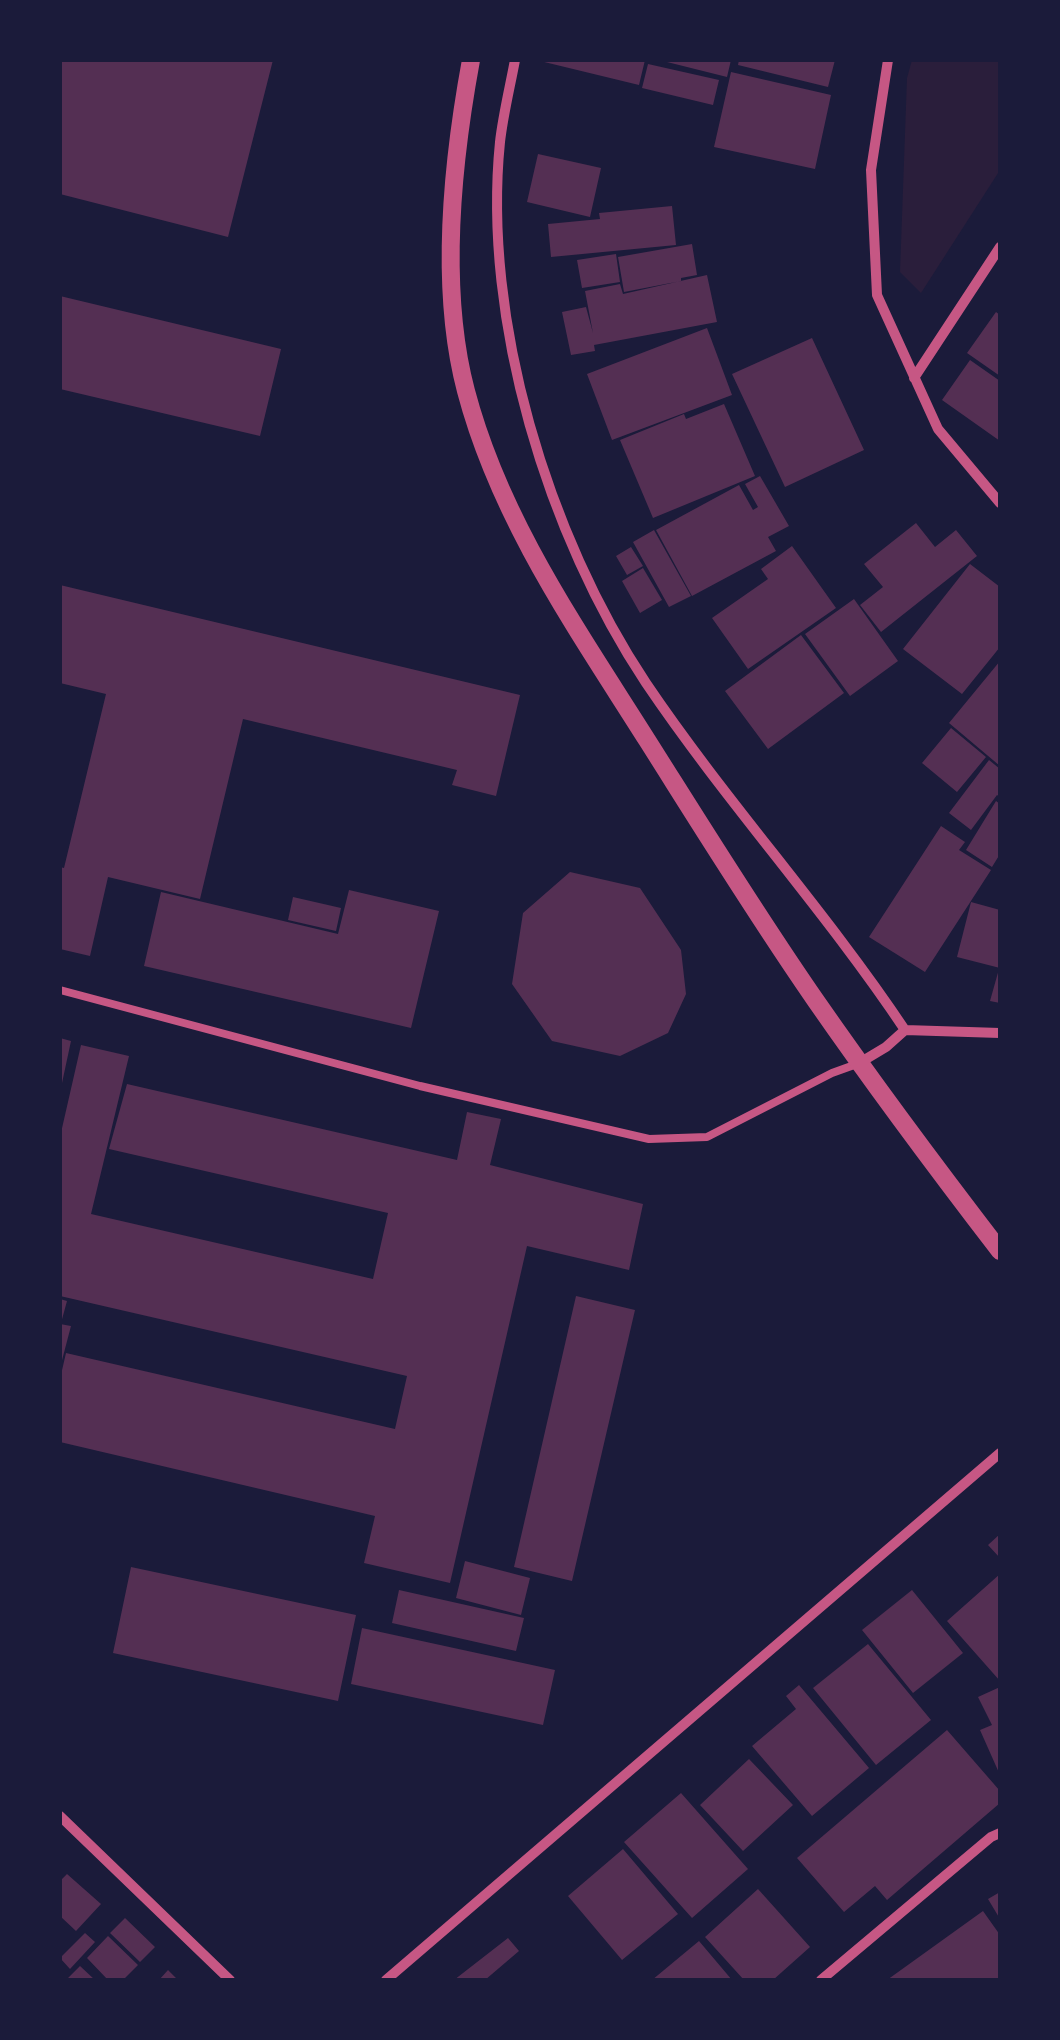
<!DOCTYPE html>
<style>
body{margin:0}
#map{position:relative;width:1060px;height:2040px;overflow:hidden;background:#1b1b3a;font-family:"Work Sans",sans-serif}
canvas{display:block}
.frame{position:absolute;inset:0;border:62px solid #1b1b3a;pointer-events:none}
</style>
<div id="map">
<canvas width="1060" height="2040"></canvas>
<div class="frame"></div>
</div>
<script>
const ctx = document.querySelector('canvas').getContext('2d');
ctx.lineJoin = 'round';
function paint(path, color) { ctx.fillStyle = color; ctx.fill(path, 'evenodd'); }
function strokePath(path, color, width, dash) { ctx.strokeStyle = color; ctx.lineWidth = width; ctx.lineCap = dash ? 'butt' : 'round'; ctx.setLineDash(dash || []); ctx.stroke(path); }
const green = new Path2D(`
 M 912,60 L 1000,60 L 1000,170 L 921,293 L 900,272 L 907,78 Z`);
const building = new Path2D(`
 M 60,60 L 273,60 L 228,237 L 60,194 Z
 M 536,60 L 645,60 L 639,85 Z
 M 659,60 L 731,60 L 727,77 Z
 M 739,60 L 835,60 L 828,87 L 738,65 Z
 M 648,64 L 719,80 L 713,105 L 642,88 Z
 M 731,72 L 831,95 L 815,169 L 714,147 Z
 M 538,154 L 601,168 L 590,217 L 527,202 Z
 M 672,206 L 676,245 L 551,257 L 548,224 L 600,219 L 599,213 Z
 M 692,244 L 697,275 L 681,278 L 681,281 L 624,292 L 618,257 Z
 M 616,254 L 620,282 L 582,288 L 577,260 Z
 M 707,275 L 717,322 L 594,345 L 595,351 L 571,355 L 562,312 L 586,307 L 593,333 L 585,291 L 620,284 L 623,294 Z
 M 60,296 L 281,349 L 260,436 L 60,389 Z
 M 996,312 L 1000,315 L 1000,376 L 967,353 Z
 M 707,328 L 732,395 L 612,440 L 587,374 Z
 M 812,338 L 864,450 L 785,487 L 732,374 Z
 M 970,360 L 1000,381 L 1000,441 L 942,400 Z
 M 724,404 L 755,476 L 653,518 L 620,440 L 684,414 L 686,419 Z
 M 760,476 L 789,526 L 768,537 L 776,551 L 692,596 L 656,530 L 739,485 L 753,510 L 758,507 L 745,484 Z
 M 916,523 L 935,547 L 956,530 L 977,556 L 881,632 L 860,605 L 883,587 L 864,564 Z
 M 654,530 L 691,596 L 669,607 L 633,542 Z
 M 792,546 L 836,608 L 748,669 L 712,618 L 768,579 L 761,569 Z
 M 631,547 L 643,566 L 627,575 L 616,556 Z
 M 970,564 L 1000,587 L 1000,647 L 962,694 L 903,649 Z
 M 643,568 L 662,600 L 640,613 L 622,581 Z
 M 60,585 L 520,695 L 496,796 L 452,785 L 457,770 L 243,719 L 200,899 L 108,877 L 90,956 L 60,949 L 60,867 L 64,868 L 106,694 L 60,683 Z
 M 854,599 L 898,661 L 850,696 L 805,634 Z
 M 801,635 L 844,693 L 768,749 L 725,691 Z
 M 1000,661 L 1000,766 L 949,723 Z
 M 951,728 L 986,757 L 957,792 L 922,763 Z
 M 989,760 L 1000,769 L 1000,797 L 997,795 L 971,830 L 949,813 Z
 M 996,801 L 1000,804 L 1000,854 L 992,867 L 966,850 Z
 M 941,826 L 965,842 L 959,850 L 991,870 L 925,972 L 869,937 Z
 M 570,872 L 640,888 L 681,950 L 686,994 L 668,1033 L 620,1056 L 552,1041 L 512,984 L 523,913 Z
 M 349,890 L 439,911 L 411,1028 L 144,966 L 161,892 L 338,934 Z
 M 293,897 L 341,908 L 336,931 L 288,920 Z
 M 971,902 L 1000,910 L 1000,968 L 957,957 Z
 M 999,969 L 1000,969 L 1000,1003 L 990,1001 Z
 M 60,1038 L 71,1041 L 62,1083 L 60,1083 Z
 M 81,1045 L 129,1056 L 91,1214 L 373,1279 L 388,1213 L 109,1149 L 127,1084 L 457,1160 L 467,1112 L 501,1119 L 490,1165 L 643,1204 L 629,1270 L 527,1246 L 450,1583 L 364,1563 L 375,1516 L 60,1442 L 60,1379 L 66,1353 L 395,1429 L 407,1376 L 60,1296 L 60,1137 Z
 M 576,1296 L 635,1310 L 572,1581 L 514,1567 Z
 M 60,1299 L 67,1301 L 61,1323 L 60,1323 Z
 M 60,1324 L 71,1326 L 61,1364 L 60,1364 Z
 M 1000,1534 L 1000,1558 L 988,1545 Z
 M 465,1561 L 530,1578 L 521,1615 L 456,1598 Z
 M 131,1567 L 356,1615 L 338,1701 L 113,1653 Z
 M 1000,1574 L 1000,1681 L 947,1621 Z
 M 399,1590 L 524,1618 L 516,1651 L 392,1623 Z
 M 912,1590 L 963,1653 L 913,1693 L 862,1630 Z
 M 362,1628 L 555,1670 L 543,1725 L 351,1684 Z
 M 868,1644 L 931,1720 L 876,1765 L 813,1688 Z
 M 799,1685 L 869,1768 L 812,1816 L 752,1746 L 796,1709 L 786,1696 Z
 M 1000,1687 L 1000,1775 L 980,1730 L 992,1725 L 978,1697 Z
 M 947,1730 L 1000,1791 L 1000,1803 L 887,1900 L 875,1886 L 844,1912 L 797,1858 Z
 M 749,1759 L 793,1805 L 743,1851 L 700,1805 Z
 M 681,1793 L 748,1869 L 692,1918 L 624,1842 Z
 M 623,1849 L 678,1914 L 622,1960 L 568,1896 Z
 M 67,1874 L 101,1904 L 76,1931 L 60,1916 L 60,1881 Z
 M 758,1889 L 810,1947 L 773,1980 L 744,1980 L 705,1937 Z
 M 1000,1892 L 1000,1919 L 988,1899 Z
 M 983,1911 L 1000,1935 L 1000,1980 L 887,1980 Z
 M 125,1918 L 155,1947 L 140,1962 L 110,1933 Z
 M 85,1933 L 95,1942 L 70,1969 L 60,1958 Z
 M 108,1936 L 138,1965 L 123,1980 L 108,1980 L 87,1958 Z
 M 508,1938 L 519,1951 L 485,1980 L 454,1980 Z
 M 699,1941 L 732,1980 L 652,1980 Z
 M 80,1966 L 95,1980 L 66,1980 Z
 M 168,1970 L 178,1980 L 159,1980 Z`);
const service = new Path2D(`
 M 60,990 L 420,1086 L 649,1139 L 707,1137 L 832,1073 L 857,1064`);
const minor = new Path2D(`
 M 515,60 C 510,87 503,115 500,142 C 482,320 548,536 646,683 C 727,803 825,910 905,1030
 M 888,60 L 871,170 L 877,295 L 938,429 L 1000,503
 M 914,378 L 1000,247
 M 861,1062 L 886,1047 L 905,1030 L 1000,1033
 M 60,1816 L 230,1980
 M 386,1980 L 1000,1453
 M 821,1980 L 991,1837 L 1000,1833`);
const tertiary = new Path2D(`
 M 471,60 C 452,163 439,289 466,391 C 500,520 577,629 647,740 C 702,827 757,916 816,1001 C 875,1086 937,1169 1000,1251`);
paint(green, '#2a1e3b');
paint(building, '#542f53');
strokePath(service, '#c65784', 8);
strokePath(minor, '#c65784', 10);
strokePath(tertiary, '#c65784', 18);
</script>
